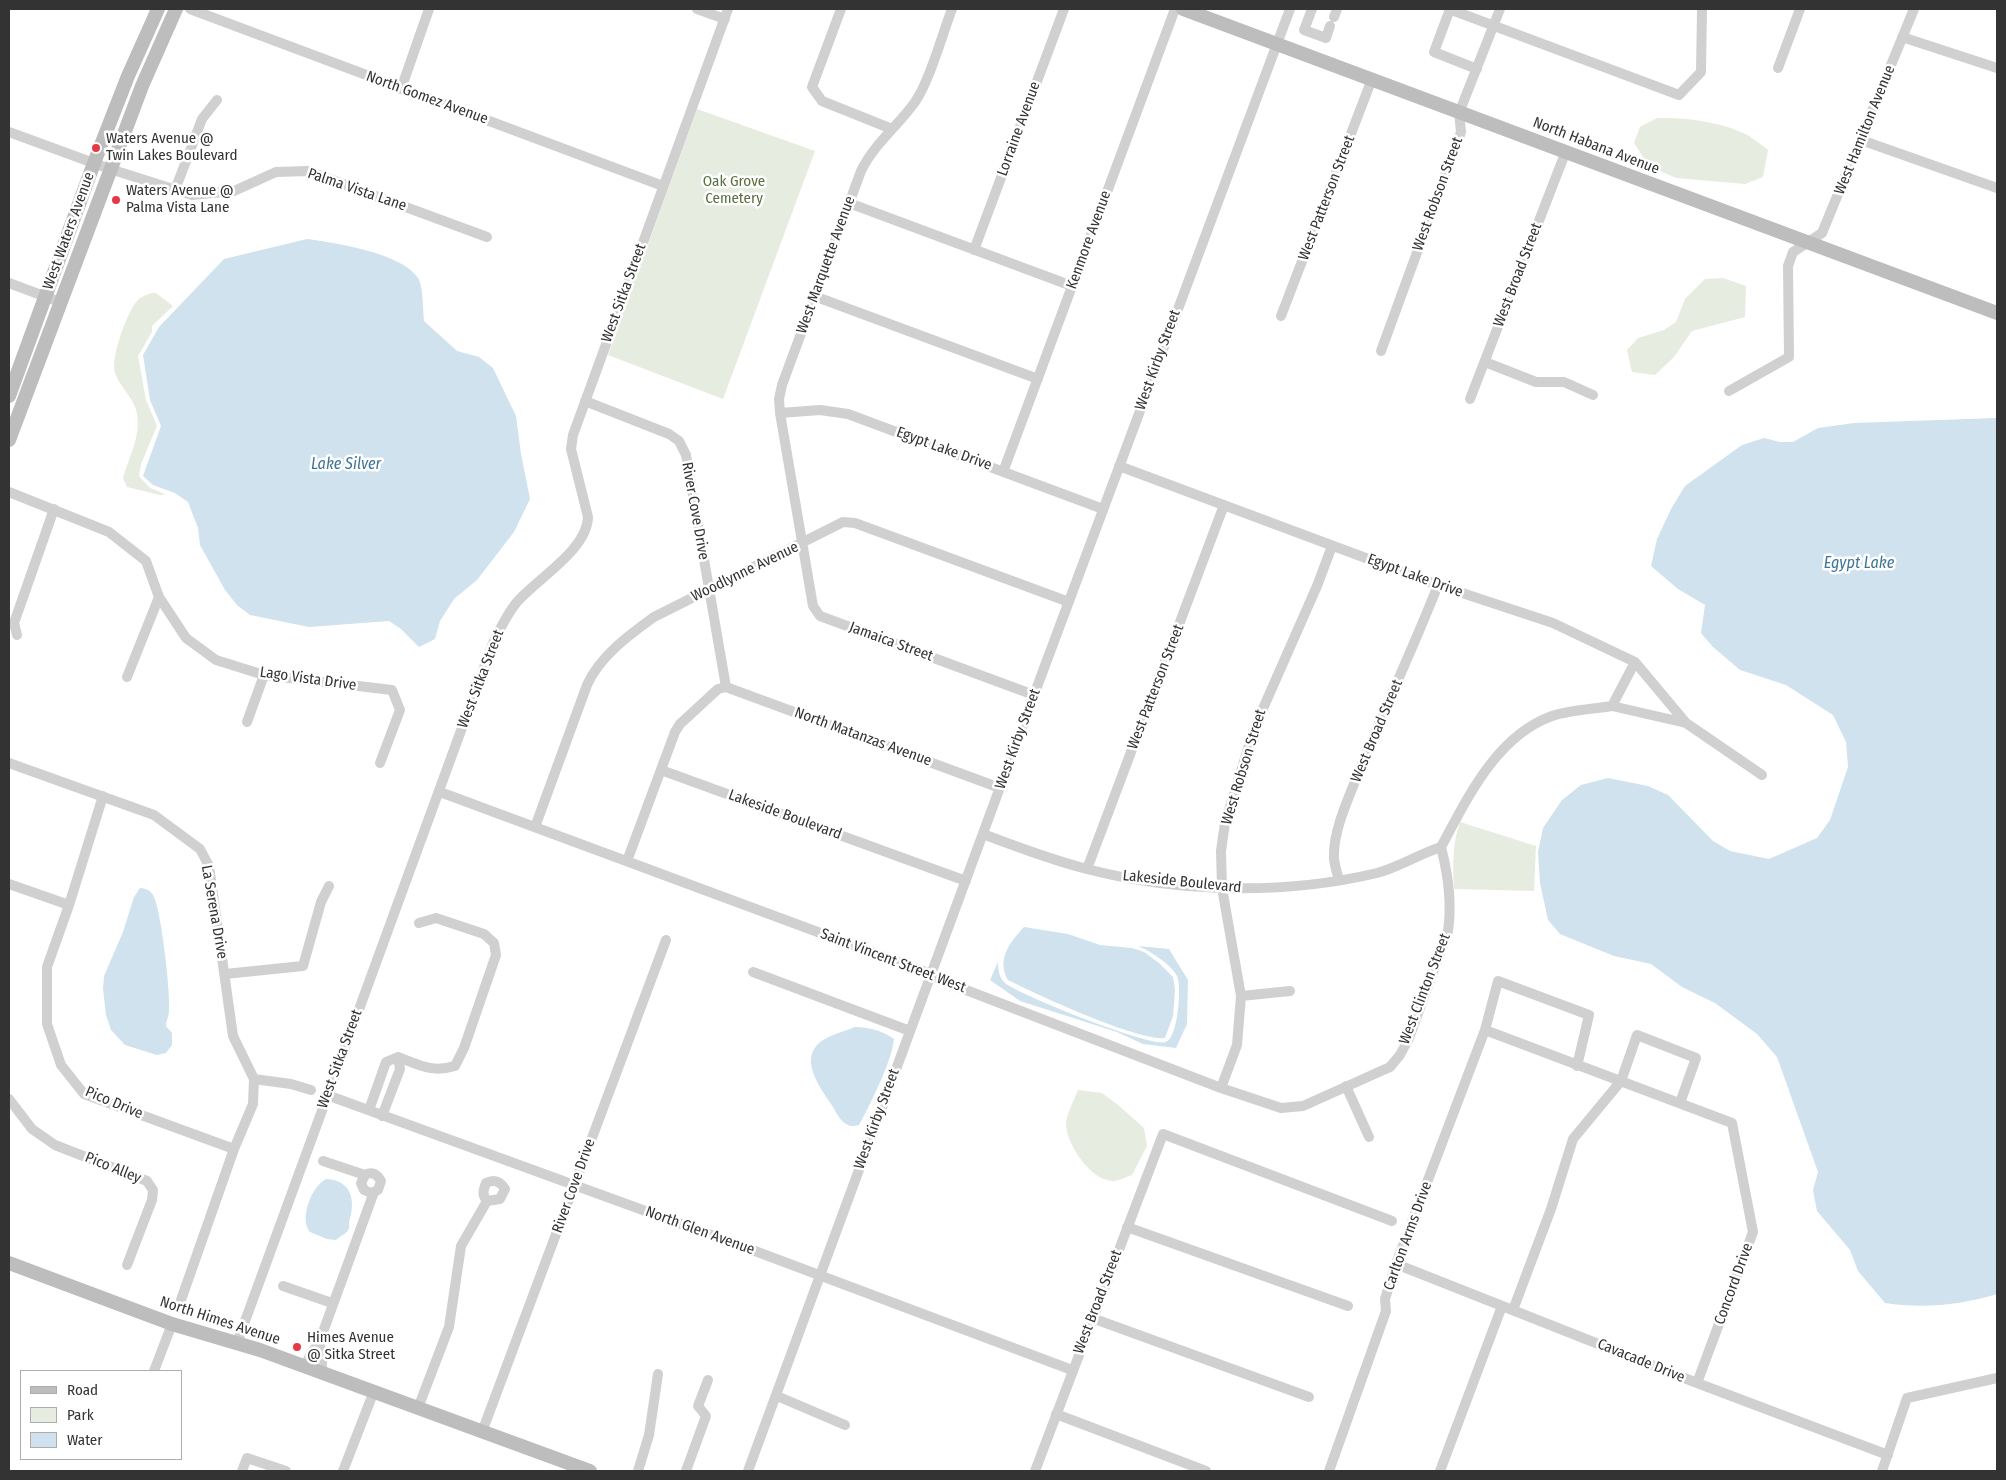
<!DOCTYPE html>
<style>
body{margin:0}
#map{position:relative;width:2006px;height:1480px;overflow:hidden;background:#fff;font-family:"Fira Sans Condensed",sans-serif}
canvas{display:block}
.frame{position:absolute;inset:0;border:10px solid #333;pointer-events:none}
.legend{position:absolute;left:20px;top:1370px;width:162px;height:90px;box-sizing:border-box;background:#fff;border:1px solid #adadad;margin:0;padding:6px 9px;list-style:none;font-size:15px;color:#333}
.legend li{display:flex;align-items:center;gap:10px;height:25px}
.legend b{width:25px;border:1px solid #adadad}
</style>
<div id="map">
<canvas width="2006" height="1480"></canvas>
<div class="frame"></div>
<ul class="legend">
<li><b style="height:6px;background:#bdbdbd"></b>Road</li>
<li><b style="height:14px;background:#e6ecdf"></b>Park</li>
<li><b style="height:14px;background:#cfe2ee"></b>Water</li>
</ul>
</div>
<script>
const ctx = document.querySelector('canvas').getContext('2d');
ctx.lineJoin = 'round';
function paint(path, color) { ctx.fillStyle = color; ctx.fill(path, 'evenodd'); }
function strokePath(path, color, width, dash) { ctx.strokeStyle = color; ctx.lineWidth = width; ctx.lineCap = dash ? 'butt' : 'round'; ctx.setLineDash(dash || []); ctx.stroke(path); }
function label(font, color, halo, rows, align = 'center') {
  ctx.font = font + ' "Fira Sans Condensed",sans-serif'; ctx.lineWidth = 5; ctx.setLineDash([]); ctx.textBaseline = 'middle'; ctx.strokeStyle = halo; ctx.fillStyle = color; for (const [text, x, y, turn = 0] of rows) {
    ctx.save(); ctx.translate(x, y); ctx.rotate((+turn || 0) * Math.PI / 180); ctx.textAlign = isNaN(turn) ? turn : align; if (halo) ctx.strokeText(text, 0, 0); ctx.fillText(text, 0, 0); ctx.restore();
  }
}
const green = new Path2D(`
 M 697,109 L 815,151 L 723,399 L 608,355 Z
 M 1657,118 C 1684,117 1725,122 1749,136 C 1755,140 1762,145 1768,150 L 1763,177 L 1745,184 L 1676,178 L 1649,166 L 1634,143 L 1640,127 Z
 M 1723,278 L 1746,286 L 1745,317 L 1692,331 L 1674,357 L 1655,375 L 1632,372 L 1627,350 L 1638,338 L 1664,330 L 1676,322 L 1685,299 L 1705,279 Z
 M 151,293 L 156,293 L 173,306 L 152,326 L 152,332 L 138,356 L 146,400 L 157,426 L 141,464 L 139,476 L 150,488 L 165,494 L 160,495 L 127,487 L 123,478 C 129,457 141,436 137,414 C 135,399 120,387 115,373 C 110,359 127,312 137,301 C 140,297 147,295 151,293 Z
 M 1460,822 L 1536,846 L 1534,891 L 1454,889 C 1453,865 1452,845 1460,822 Z
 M 1078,1090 L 1102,1093 L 1117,1104 L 1144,1128 L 1147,1146 L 1132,1175 C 1126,1177 1119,1181 1113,1181 C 1091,1181 1066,1144 1066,1124 C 1067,1113 1074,1100 1078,1090 Z`);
const water = new Path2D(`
 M 307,239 C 336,243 402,253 418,278 C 423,285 423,311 424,321 L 457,351 L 479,357 L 493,368 L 516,416 L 521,454 L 530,499 L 514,532 L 477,580 L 454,599 L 440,621 L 435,639 L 419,647 L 401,629 L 389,621 L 309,627 L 250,615 L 237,605 L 225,590 L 200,545 L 198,528 L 188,502 L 175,493 L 153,485 L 143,476 L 161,426 L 150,400 L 143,355 L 159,327 L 224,259 Z
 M 1997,418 L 1997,1294 C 1961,1305 1923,1309 1885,1303 L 1858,1271 L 1850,1250 L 1817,1211 L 1813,1190 L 1818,1172 L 1777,1057 L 1757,1034 L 1715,1003 L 1682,987 L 1651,964 L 1614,956 L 1560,934 L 1548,920 L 1540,883 L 1538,852 L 1543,828 L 1562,800 L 1581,785 L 1608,778 L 1648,786 L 1668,795 L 1713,841 L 1730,851 L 1769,859 L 1817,838 L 1830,820 L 1848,767 L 1846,742 L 1833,715 L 1786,685 L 1740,670 L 1713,647 L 1701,633 L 1705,605 L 1678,589 L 1651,566 L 1657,539 L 1671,509 L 1685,486 L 1742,445 L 1764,438 L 1780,442 L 1793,442 L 1818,428 L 1854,423 Z
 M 140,888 C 145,888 150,890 153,895 C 161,908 171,994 169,1011 C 169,1016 166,1021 166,1026 L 172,1033 L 172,1045 L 166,1053 L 157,1055 L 125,1045 L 111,1030 L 106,1015 L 103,989 L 104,976 L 123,932 L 134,897 Z
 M 1024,927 L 1068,934 L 1100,945 L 1132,948 L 1144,952 L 1159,963 L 1173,977 L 1175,990 L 1173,1016 L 1165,1038 C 1140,1042 1035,994 1008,980 C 996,960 1010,942 1024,927 Z
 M 1138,946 L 1169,949 L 1188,980 L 1187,1024 L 1176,1048 L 1143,1044 L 1117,1032 L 1020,1001 L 990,980 L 998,962 C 998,969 999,978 1005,983 C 1019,995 1152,1048 1166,1042 C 1178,1037 1182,987 1177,976 C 1171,964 1150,951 1138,946 Z
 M 855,1027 C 869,1027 883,1031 894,1039 C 892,1061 870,1105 859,1125 C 855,1126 851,1127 848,1125 C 840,1122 836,1111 831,1104 C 821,1089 801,1063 817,1045 C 826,1035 844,1032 855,1027 Z
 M 326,1179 C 352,1180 356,1201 349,1222 C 349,1225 350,1227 348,1230 C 347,1233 339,1237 336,1240 L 327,1239 L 310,1232 C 299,1219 311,1187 326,1179 Z`);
const street = new Path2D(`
 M 190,9 L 663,186
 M 697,9 L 725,19
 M 841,9 L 812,87 L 822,101 L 892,129
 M 952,9 C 942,35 930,80 915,102 C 898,126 874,144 861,171 L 782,385 L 779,399 L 780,413 L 813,606 L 820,616 L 1034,695
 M 1312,9 L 1304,30 L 1326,38 L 1330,26
 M 1449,9 L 1679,95 L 1701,72 L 1702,9
 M 1450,9 L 1434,52 L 1477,69
 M 1334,17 L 1337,9
 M 1902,37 L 1997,68
 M 1778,68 L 1800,9
 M 401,89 L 429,9
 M 9,132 L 110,169 L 192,195 L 234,191 L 276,172 L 308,171 L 487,237
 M 1861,140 L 1997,188
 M 175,190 L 202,119 L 217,100
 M 849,203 L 1072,286
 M 974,250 L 1064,9
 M 9,283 L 60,302
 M 814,296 L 1038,379
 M 1281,316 L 1372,79
 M 1381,351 L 1461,132 L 1459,113 L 1500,9
 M 1485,362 L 1536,382 L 1564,382 L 1593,395
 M 1729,391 L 1789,357 L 1788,266 L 1793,252 L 1822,233 L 1914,9
 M 1470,399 L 1566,151
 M 585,401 L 669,434 L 679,441 L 686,455 L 726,687 L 718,689 L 680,724 L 675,732 L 627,861
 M 780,413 L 820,410 L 848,414 L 1103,509
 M 1119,466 L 1438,585 L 1553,623 L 1635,662 L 1686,723
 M 1003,472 L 1175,9
 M 9,492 L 109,532 L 146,561 L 159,597 L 186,638 L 216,660 L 264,675 L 392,690 L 400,710 L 380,763
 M 17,635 L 14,623 L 54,509
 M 127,677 L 159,597
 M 726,687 L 1000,788
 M 1612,706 L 1686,723 L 1762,775
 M 247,722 L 264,675
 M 9,763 L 154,815 L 200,849 L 209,866 L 233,1036 L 254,1079 L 253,1104 L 234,1149
 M 661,770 L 966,881
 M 440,792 L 931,974 L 940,980 L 1221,1088 L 1281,1108 L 1303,1106 L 1390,1067 L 1400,1055 L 1409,1038 L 1448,931 C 1452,904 1448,874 1441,847 C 1467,799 1496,736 1552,716 C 1569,710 1594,709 1612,706 L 1635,662
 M 103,796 L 69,905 L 47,967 L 47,1024 L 61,1065 L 84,1094 L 234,1149 L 181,1300
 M 535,827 L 587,685 C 600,656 629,635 654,617 L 843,522 L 855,523 L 1069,602
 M 983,834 C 1017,847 1052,860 1087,869 C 1179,893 1285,895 1377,873 C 1400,867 1419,854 1441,847
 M 1087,869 L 1224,505
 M 1339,880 C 1337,872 1333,862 1334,854 C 1334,829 1349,797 1358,774 C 1383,711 1413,649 1438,585
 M 9,884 L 69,905
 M 753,972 L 910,1031
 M 225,974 L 303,966 L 321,902 L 329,886
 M 1241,996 L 1290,991
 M 1485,1030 L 1732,1123 L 1753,1232 L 1697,1383
 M 398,1057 C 419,1065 432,1073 455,1066 L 464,1048 L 496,955 L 494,943 L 484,934 L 436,918 L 419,923
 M 254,1079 L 291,1084 L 311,1090
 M 1346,1086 L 1369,1137
 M 1221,1088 L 1237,1045 L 1241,996 L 1222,888 L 1221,851 L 1225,823 L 1254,729 L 1317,586 L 1332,546
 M 327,1095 L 747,1248 L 1072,1370
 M 9,1099 L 32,1129 L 55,1145 L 147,1181 L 153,1190 L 152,1200 L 127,1265
 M 369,1110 L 386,1062 L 398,1057 L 400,1069 L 382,1116
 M 323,1161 L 365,1175 C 372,1171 377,1174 381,1181 L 378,1190 L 371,1193 L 364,1190 L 361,1183 L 365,1175
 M 1127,1227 L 1348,1306
 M 1396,1264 L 1697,1383 L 1888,1455
 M 283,1286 L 332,1303
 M 1513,1310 L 1551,1209 L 1573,1139 L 1621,1081 L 1637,1035 L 1696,1058 L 1680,1103
 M 1092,1318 L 1309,1397
 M 237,1343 L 493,643 C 500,629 507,614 517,602 C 538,578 587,550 588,517 L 571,449 L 573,435 L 728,9
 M 319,1343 L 323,1355 L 321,1372
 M 305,1366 L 311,1353 L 319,1343 L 374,1192
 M 154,1371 L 172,1324
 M 777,1396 L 845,1425
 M 418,1408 L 449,1327 L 461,1246 L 487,1201 C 482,1195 483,1191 486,1183 C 494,1179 500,1181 505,1189 L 500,1199 L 487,1201
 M 1056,1414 L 1206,1471
 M 482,1432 L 666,940
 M 242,1471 L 247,1458 L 286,1471
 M 343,1471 L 374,1391
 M 638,1471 L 649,1435 L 658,1374
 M 686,1471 L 706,1416 L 698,1406 L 708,1380
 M 748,1471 L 1034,695 L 1290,9
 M 1035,1471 L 1163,1134 L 1392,1221
 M 1329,1471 L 1386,1311 L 1385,1299 L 1396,1264 L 1485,1030 L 1498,981 L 1589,1015 L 1577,1066
 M 1440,1471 L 1502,1306
 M 1882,1471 L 1907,1398 L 1997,1378`);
const secondary = new Path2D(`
 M 1183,9 L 1997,313
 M 9,396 L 94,163 L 128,76 L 158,9
 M 9,440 L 142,86 L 176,9
 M 9,1263 L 172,1324 L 260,1350 L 590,1471`);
const markers = [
 [96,148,5,"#e63946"],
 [116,200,5,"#e63946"],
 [297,1347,5,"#e63946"]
];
const streetNames = [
 ["North Gomez Avenue",427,98,20],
 ["Lorraine Avenue",1019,129,-70],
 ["West Hamilton Avenue",1865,130,-68],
 ["North Habana Avenue",1596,146,21],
 ["Palma Vista Lane",357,190,19],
 ["West Robson Street",1438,194,-70],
 ["West Patterson Street",1327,198,-69],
 ["West Waters Avenue",69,231,-70],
 ["Kenmore Avenue",1089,240,-70],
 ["West Marquette Avenue",826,265,-70],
 ["West Broad Street",1518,275,-69],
 ["West Sitka Street",624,293,-70],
 ["West Kirby Street",1158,360,-70],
 ["Egypt Lake Drive",944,449,20],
 ["River Cove Drive",695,511,80],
 ["Woodlynne Avenue",745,572,-26],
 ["Egypt Lake Drive",1415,576,20],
 ["Jamaica Street",891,642,20],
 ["Lago Vista Drive",308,679,8],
 ["West Sitka Street",481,679,-69],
 ["West Patterson Street",1156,687,-69],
 ["West Broad Street",1377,731,-67],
 ["North Matanzas Avenue",863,737,20],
 ["West Kirby Street",1018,739,-70],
 ["West Robson Street",1244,767,-73],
 ["Lakeside Boulevard",785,815,20],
 ["Lakeside Boulevard",1182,882,6],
 ["La Serena Drive",214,912,80],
 ["Saint Vincent Street West",893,961,21],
 ["West Clinton Street",1425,989,-69],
 ["West Sitka Street",340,1059,-70],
 ["Pico Drive",114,1103,23],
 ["West Kirby Street",877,1119,-70],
 ["Pico Alley",113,1168,22],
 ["River Cove Drive",574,1186,-70],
 ["North Glen Avenue",700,1231,20],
 ["Carlton Arms Drive",1408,1236,-70],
 ["Concord Drive",1734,1284,-70],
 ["West Broad Street",1098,1302,-69],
 ["North Himes Avenue",220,1321,18],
 ["Cavacade Drive",1641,1361,22]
];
const poiNames = [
 ["Waters Avenue @",106,139],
 ["Twin Lakes Boulevard",106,156],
 ["Waters Avenue @",126,191],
 ["Palma Vista Lane",126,208],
 ["Himes Avenue",307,1338],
 ["@ Sitka Street",307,1355]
];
const parkNames = [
 ["Oak Grove",734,182],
 ["Cemetery",734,199]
];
const waterNames = [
 ["Lake Silver",346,465],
 ["Egypt Lake",1859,564]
];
paint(green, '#e6ecdf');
paint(water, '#cfe2ee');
strokePath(street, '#d0d0d0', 10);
strokePath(secondary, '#bdbdbd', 14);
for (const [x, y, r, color] of markers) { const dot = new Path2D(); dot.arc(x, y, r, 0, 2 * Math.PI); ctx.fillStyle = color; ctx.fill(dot); strokePath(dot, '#fff', 2); }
label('15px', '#333', '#fff', streetNames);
label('15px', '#333', '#fff', poiNames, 'left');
label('15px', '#56703f', '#fff', parkNames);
label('italic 16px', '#3f7597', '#fff', waterNames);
</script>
